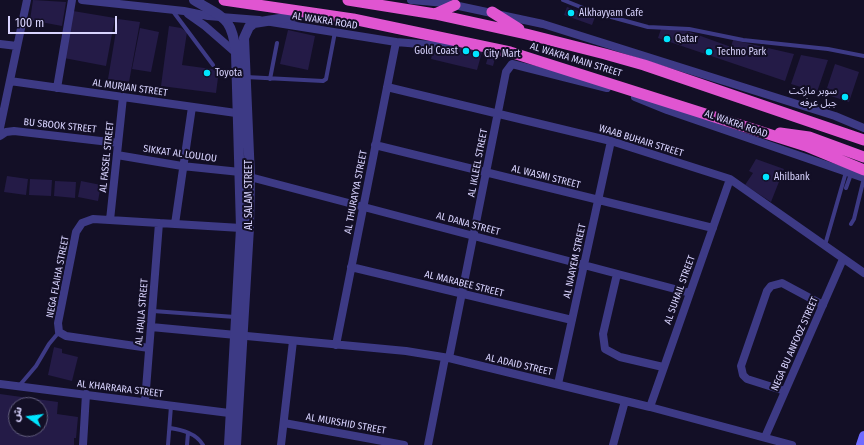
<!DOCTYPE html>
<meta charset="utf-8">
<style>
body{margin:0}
#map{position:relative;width:864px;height:445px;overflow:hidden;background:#130f26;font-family:"Fira Sans Condensed","Noto Sans Arabic",sans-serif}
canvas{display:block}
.north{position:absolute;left:8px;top:397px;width:40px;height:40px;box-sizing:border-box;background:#130f26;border:1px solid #625e7d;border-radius:50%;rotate:284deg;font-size:11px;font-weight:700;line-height:16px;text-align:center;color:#d9d4ff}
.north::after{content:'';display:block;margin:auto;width:14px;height:18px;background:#00e5ff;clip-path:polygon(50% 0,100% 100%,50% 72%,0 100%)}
.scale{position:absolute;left:8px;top:16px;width:109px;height:18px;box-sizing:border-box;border:2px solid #d9d4ff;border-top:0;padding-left:5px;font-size:12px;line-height:14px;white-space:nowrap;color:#d9d4ff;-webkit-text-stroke:3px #130f26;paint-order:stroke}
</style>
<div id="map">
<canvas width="864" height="445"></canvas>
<div class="north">ش</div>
<div class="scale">100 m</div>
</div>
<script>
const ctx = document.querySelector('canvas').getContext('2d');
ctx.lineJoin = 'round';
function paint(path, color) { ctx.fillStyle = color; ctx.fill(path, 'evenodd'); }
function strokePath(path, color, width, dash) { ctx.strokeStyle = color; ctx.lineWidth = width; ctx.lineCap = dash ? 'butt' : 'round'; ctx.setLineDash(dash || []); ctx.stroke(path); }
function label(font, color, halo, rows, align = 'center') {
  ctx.font = font + ' "Fira Sans Condensed","Noto Sans Arabic",sans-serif'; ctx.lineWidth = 4; ctx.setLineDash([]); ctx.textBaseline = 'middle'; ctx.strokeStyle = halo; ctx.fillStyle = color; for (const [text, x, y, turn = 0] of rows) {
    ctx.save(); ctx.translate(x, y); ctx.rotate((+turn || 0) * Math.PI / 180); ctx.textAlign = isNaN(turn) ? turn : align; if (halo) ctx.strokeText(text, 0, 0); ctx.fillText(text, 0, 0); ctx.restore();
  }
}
const building = new Path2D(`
 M 33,0 L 66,2 L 62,26 L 30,20 Z
 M 567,7 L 595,17 L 592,25 L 564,15 Z
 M 73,11 L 115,18 L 106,66 L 64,58 Z
 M 118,19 L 140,22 L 129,82 L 108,79 Z
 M 169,26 L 181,28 L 187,32 L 182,65 L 219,70 L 216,93 L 161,86 Z
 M 140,28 L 159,32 L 151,72 L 132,69 Z
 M 661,29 L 687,31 L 731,47 L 733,40 L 794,54 L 785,81 L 658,38 Z
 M 288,30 L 315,36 L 308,70 L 280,64 Z
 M 434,46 L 458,52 L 459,47 L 482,52 L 477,70 L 431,59 Z
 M 489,53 L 496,55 L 493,66 L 486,64 Z
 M 801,55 L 828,60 L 817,92 L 791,84 Z
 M 835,64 L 859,72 L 849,102 L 825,94 Z
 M 756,159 L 784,169 L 771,202 L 745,185 L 753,173 L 749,171 Z
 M 7,176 L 28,179 L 26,195 L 4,192 Z
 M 30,179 L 52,180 L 51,196 L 29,195 Z
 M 55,181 L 76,182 L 75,198 L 54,196 Z
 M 81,181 L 101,185 L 98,201 L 78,197 Z
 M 54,347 L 62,349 L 62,353 L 78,357 L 72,381 L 48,375 Z
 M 0,394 L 58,402 L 57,414 L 78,417 L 76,438 L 74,438 L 74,445 L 0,445 ZM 16,405 L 40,405 L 40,429 L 16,429 Z`);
const service = new Path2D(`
 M 563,0 L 593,12 L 648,27 L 689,29 L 743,40 L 828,49 L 864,56
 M 172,10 L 213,65
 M 246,77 L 323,81 L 326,79 L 335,32
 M 270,79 L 277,43
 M 846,188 L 851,174
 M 851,224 L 854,219 L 864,178
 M 825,245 L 846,172
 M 153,311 L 235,317
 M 19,386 L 36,366 L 49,344 L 59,332
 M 170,428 C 182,430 196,433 203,445
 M 168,445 L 171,406
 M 187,445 L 188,433`);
const minor = new Path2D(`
 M 82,0 L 184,11 L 208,16 L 259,20
 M 411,0 L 445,3 L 543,24 L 835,116 L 864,128
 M 188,14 L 205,26 L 236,53
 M 271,22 L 396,42 L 432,45 L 457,43
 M 0,44 L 17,46
 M 10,81 L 243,114
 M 387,87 L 611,141 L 730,179 L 864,273
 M 57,88 L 72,0
 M 635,97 L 667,110 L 864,178
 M 0,128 L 27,0
 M 0,136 L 6,132 L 14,131 L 118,143
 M 375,145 L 713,228
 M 117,155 L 182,166 L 240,172
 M 240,176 L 250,177 L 690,293
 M 110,220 L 123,97
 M 175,224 L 192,107
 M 351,267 L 572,320
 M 617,274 L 603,334 L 605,349 L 620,357 L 663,367
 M 151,327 L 406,351 L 449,358 L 650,407 L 792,445
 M 336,345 L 396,42
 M 149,348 L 66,336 L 59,332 L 58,323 L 76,232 L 82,223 L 93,219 L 241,228
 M 449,358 L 506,72 L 512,64 L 607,88
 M 0,384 L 237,414
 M 558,384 L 611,141
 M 785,391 L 747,379 L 743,375 L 741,366 L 767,291 L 771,286 L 782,283 L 823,305
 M 145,402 L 159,223
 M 650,407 L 730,179
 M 284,423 L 404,445
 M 765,437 L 843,259
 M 83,445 L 86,394
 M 281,445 L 293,341
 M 428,445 L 445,358
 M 613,445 L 625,401`);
const tertiary = new Path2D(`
 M 194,0 C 223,18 232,16 236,53 L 241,228 L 229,445
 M 236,445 L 249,228 L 250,177 L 244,38 L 249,27 L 254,23 L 305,15`);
const secondary = new Path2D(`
 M 861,445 L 864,436`);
const trunk = new Path2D(`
 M 224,0 L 353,19 L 510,52 L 806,146 L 864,170
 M 348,0 L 435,14 L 526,34 L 605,54 L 644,65 L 864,140
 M 492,12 L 519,29
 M 435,14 L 455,5
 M 780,133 L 809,137 L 864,157`);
const markers = [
 [571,13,4,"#00e5ff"],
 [667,39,4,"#00e5ff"],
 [466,51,4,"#00e5ff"],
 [709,52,4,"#00e5ff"],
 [476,54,4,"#00e5ff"],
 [207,73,4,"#00e5ff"],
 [845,97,4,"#00e5ff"],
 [766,177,4,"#00e5ff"]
];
const poiNames = [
 ["Alkhayyam Cafe",579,13],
 ["Qatar",675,39],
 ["Gold Coast",458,51,"right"],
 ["Techno Park",717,52],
 ["City Mart",484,54],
 ["Toyota",215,73],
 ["سوبر ماركت",837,91,"right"],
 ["جبل عرفه",837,103,"right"],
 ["Ahilbank",774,177]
];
const streetNames = [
 ["AL WAKRA ROAD",325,21,9],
 ["AL WAKRA MAIN STREET",576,60,17],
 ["AL MURJAN STREET",130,88,8],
 ["AL WAKRA ROAD",736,124,19],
 ["BU SBOOK STREET",60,126,6],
 ["WAAB BUHAIR STREET",641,141,17],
 ["SIKKAT AL LOULOU",180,154,8],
 ["AL FASSEL STREET",107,157,-84],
 ["AL IKLEEL STREET",478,163,-79],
 ["AL WASMI STREET",546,177,14],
 ["AL THURAYYA STREET",356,192,-79],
 ["AL SALAM STREET",249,195,-90],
 ["AL DANA STREET",468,224,15],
 ["AL NAAYEM STREET",575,261,-78],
 ["NEGA FLAIHA STREET",58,277,-79],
 ["AL MARABEE STREET",464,284,14],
 ["AL SUHAIL STREET",680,290,-70],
 ["AL HAJLA STREET",142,312,-85],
 ["NEGA BU ANFOOZ STREET",795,344,-66],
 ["AL ADAID STREET",519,365,13],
 ["AL KHARRARA STREET",120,389,7],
 ["AL MURSHID STREET",346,424,10]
];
paint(building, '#241b47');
strokePath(service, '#3d3a85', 4);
strokePath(minor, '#3d3a85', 8);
strokePath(tertiary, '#3d3a85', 10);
strokePath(secondary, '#6f6bff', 10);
strokePath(trunk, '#e055d1', 11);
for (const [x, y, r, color] of markers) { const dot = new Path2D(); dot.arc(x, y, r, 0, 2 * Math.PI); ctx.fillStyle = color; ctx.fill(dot); strokePath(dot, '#130f26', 1.5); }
label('10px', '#d9d4ff', '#130f26', poiNames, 'left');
label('10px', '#d9d4ff', '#130f26', streetNames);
</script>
